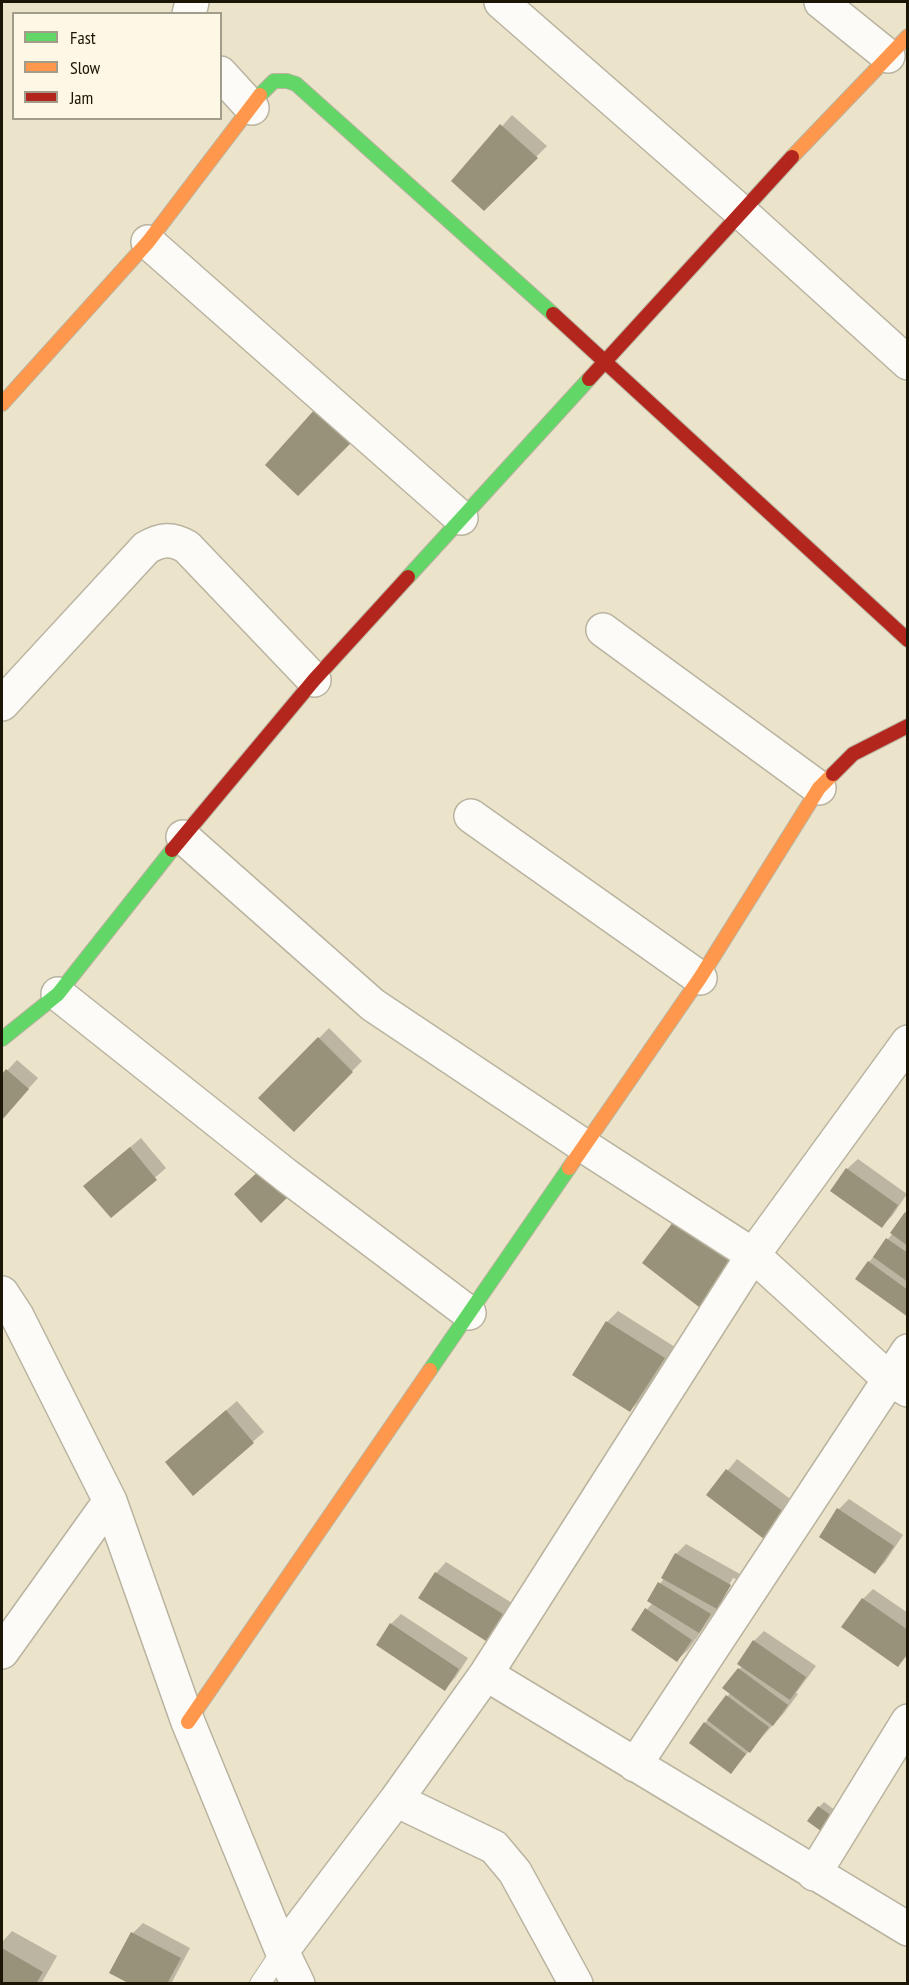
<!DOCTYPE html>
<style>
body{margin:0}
#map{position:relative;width:909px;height:1985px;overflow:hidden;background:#ebe3ca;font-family:"PT Sans Narrow",sans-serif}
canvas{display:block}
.frame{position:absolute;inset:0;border:3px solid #1a1505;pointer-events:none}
.legend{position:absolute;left:12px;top:12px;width:210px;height:108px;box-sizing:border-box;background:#fdf7e5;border:2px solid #a29d8b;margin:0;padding:8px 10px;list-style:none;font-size:18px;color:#1a1505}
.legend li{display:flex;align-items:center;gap:12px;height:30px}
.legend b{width:30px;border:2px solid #a29d8b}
</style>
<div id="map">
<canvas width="909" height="1985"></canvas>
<div class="frame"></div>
<ul class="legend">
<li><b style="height:8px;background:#63d668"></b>Fast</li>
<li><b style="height:8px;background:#ff974d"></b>Slow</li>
<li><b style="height:8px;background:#b3261e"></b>Jam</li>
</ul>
</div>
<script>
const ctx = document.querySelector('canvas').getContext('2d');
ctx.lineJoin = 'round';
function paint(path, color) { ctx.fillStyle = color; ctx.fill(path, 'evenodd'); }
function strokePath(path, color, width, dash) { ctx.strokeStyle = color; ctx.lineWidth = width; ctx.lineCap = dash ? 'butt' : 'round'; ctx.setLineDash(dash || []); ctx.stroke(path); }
const shadow = new Path2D(`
 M 512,115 L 547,146 L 484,209 L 453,181 Z
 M 329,1028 L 362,1061 L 294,1130 L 260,1098 Z
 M 17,1060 L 38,1078 L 2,1118 L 2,1076 Z
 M 141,1138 L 166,1168 L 111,1216 L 96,1176 Z
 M 858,1159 L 907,1194 L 892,1216 L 882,1226 L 847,1169 Z
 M 908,1211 L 908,1314 L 869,1262 L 893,1233 Z
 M 618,1311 L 675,1347 L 641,1400 L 630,1410 L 574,1374 L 607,1322 Z
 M 237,1401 L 264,1432 L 193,1494 L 177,1452 Z
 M 737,1459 L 793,1501 L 774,1526 L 708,1495 Z
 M 849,1499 L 903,1535 L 885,1562 L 875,1573 L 821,1536 L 839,1509 Z
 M 686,1544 L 740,1574 L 727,1597 L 718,1607 L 688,1650 L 677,1660 L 647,1609 L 653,1603 L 649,1601 L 664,1578 L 676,1554 ZM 733,1578 L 736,1579 L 726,1598 L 722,1598 Z
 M 446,1562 L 512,1603 L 496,1629 L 486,1639 L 436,1573 Z
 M 873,1589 L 908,1613 L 908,1655 L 898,1665 L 863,1599 Z
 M 401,1614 L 468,1658 L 455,1678 L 445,1689 L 391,1624 Z
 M 764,1631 L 816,1666 L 796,1693 L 798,1694 L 784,1713 L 730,1772 L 705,1723 L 731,1692 L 725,1688 L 742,1666 L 754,1641 Z
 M 824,1802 L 847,1819 L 837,1832 L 819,1807 Z
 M 143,1923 L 190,1948 L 171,1984 L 133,1984 L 133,1933 Z
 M 12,1931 L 57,1956 L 41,1984 L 2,1984 L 2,1942 Z`);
const building = new Path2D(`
 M 500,124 L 538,158 L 484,211 L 451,181 Z
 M 315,409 L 352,442 L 298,496 L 265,465 Z
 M 318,1037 L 353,1072 L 294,1132 L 258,1098 Z
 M 6,1069 L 29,1089 L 2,1120 L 2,1074 Z
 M 130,1147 L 157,1180 L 111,1218 L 83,1186 Z
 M 263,1167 L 290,1195 L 261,1223 L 234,1194 Z
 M 846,1168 L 898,1205 L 882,1228 L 830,1191 Z
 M 905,1212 L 908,1214 L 908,1246 L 890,1233 Z
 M 680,1213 L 737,1258 L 699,1307 L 642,1263 Z
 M 886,1238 L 908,1253 L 908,1282 L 873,1257 Z
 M 868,1261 L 908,1290 L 908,1317 L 855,1279 Z
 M 606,1321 L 665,1358 L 630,1412 L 572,1375 Z
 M 226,1410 L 254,1443 L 193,1496 L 165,1462 Z
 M 726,1469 L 784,1512 L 764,1539 L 706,1495 Z
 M 837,1508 L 894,1546 L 875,1574 L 819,1537 Z
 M 675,1553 L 731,1585 L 717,1609 L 661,1578 Z
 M 435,1572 L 503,1614 L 486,1641 L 418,1598 Z
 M 658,1582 L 711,1614 L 699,1633 L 647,1601 Z
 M 862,1598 L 908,1630 L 908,1653 L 898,1667 L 841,1627 Z
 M 645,1608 L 692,1640 L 677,1662 L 631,1630 Z
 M 390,1623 L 459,1669 L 445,1691 L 376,1645 Z
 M 753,1640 L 806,1677 L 790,1700 L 737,1664 Z
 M 738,1668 L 788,1705 L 773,1726 L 722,1688 Z
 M 726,1695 L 769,1727 L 750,1753 L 707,1720 Z
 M 704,1722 L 746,1754 L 731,1774 L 689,1743 Z
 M 818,1806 L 843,1824 L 832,1839 L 807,1821 Z
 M 131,1932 L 181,1958 L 167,1984 L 130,1984 L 109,1973 Z
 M 2,1948 L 43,1972 L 36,1984 L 2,1984 Z`);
const lane = new Path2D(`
 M 260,1984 L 282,1951`);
const street = new Path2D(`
 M 501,2 L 741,212 L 908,363
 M 821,2 L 888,56
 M 189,14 L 192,2
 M 220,73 L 252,108
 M 148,242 L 461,518
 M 603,630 L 819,788
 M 2,704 L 146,548 C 161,539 172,538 187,547 L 314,680
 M 471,816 L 700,978
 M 183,837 L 373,1005 L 584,1146 L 753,1255 L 888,1378 L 908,1390
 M 58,994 L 287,1176 L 469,1313
 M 2,1293 L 17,1316 L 110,1501 L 188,1722 L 282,1951 L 298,1984
 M 2,1652 L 110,1501
 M 486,1674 L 908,1929
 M 635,1765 L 908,1351
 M 396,1800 L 494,1847 L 515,1872 L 576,1984
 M 814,1874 L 908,1721
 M 282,1951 L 396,1800 L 486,1674 L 753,1255 L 908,1042`);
const fast = new Path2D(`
 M 260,95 L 274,81 L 287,81 L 296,84 L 553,314
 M 408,577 L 589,379
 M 2,1039 L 58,994 L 172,850
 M 430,1370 L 569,1168`);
const slow = new Path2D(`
 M 792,157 L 908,36
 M 2,404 L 148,242 L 260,95
 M 569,1168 L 700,978 L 819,788 L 833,774
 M 188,1722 L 430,1370`);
const jam = new Path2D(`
 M 553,314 L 908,640
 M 589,379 L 792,157
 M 833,774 L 853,754 L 908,726
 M 172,850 L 314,680 L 408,577`);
paint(shadow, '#0003');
paint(building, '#99927b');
strokePath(lane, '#b9b3a0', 22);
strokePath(street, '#b9b3a0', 36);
strokePath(fast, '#b9b3a0', 16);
strokePath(slow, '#b9b3a0', 16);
strokePath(jam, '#b9b3a0', 16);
strokePath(lane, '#fcfbf7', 20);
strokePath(street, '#fcfbf7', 33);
strokePath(fast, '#63d668', 14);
strokePath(slow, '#ff974d', 14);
strokePath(jam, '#b3261e', 14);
</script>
